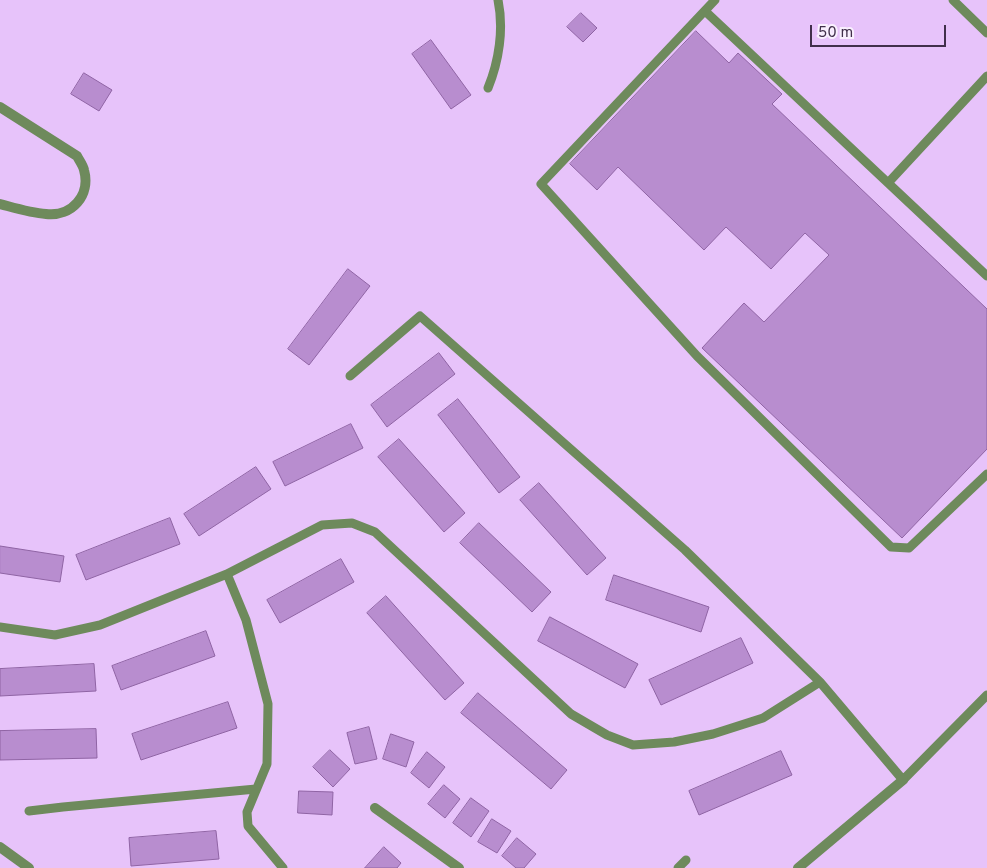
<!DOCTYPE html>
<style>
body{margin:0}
#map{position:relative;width:987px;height:868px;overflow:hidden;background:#e7c3fa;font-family:Overpass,sans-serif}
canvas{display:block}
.scale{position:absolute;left:810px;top:25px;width:136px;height:22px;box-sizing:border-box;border:2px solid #412f4b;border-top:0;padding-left:6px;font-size:15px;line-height:18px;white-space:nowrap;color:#412f4b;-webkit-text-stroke:4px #f9f0fe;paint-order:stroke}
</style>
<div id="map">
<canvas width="987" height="868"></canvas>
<div class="scale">50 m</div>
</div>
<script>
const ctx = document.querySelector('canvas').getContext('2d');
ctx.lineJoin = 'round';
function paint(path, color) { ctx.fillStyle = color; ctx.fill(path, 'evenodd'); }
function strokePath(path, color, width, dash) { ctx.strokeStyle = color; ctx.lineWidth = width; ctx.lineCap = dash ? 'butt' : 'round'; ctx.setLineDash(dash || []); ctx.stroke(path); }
const building = new Path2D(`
 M 581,13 L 597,28 L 583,42 L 567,27 Z
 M 696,31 L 729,63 L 738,53 L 782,94 L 772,104 L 987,309 L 987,449 L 902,538 L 702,348 L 744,303 L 764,322 L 829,255 L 805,233 L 771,269 L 726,227 L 704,250 L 618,167 L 597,190 L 570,164 Z
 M 431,40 L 471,95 L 451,109 L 412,54 Z
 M 84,73 L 112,90 L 99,111 L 71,94 Z
 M 348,269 L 370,286 L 309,365 L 288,349 Z
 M 439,353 L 455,374 L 387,427 L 371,405 Z
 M 458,399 L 520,477 L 499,493 L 438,415 Z
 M 351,424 L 363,448 L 285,486 L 273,462 Z
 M 399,439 L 465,513 L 444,532 L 378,457 Z
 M 256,467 L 271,489 L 199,536 L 184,514 Z
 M 539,483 L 606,558 L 587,575 L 520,500 Z
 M 170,518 L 180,544 L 86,580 L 76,555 Z
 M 479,523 L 551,592 L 532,612 L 460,543 Z
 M 0,546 L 64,556 L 60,582 L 0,573 Z
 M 341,559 L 354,582 L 280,623 L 267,600 Z
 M 614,575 L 709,607 L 701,632 L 606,600 Z
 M 386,596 L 464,683 L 445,700 L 367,613 Z
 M 550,617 L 638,664 L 625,688 L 538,641 Z
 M 206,631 L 215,656 L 121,690 L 112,666 Z
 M 741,638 L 753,663 L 661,705 L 649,680 Z
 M 94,664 L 96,691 L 0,696 L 0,669 Z
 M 478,693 L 567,770 L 551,789 L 461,713 Z
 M 228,702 L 237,728 L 141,760 L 132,734 Z
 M 369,727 L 377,759 L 355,764 L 347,733 Z
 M 96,729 L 97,758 L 0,760 L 0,731 Z
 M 391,734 L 414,742 L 406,767 L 383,759 Z
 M 330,750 L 350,769 L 333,787 L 313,767 Z
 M 781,751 L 792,775 L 699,815 L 689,791 Z
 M 427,752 L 445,767 L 429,788 L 411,773 Z
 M 444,785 L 460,799 L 445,818 L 428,804 Z
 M 299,791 L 333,792 L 332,815 L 298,813 Z
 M 471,798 L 489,811 L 471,837 L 453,823 Z
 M 492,819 L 511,831 L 497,853 L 478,842 Z
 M 216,831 L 219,859 L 131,866 L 129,838 Z
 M 517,838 L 536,854 L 524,868 L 516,868 L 502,856 Z
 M 384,847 L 401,863 L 397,868 L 365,868 Z`);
const service = new Path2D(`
 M 715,0 L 541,184 L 697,356 L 891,547 L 909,548 L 987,474
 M 953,0 L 987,33
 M 705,11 L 987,276
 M 488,88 C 499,61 504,29 498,0
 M 888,183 L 987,76
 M 350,376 L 420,316 L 685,550 L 820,682
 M 227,574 L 246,620 L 268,704 L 267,764 L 247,812 L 248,826 L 283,868
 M 0,627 L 55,635 L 100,625 L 227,574 L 322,525 L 352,523 L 375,532 L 571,714 L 607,735 L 633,745 L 674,742 L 713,734 L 763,718 L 820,682 L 903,780 L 987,695
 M 29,811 L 63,807 L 256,789
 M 678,868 L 686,860`);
const minor = new Path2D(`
 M 0,107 L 77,156 C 79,160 83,165 84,170 C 91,195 72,217 46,214 C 31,213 15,208 0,204
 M 375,808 L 459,868
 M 0,847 L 29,868
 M 798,868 L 903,780`);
paint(building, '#b88dcf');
strokePath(building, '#8f64a4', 1);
strokePath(service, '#6e8a5c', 9);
strokePath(minor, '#6e8a5c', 10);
</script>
